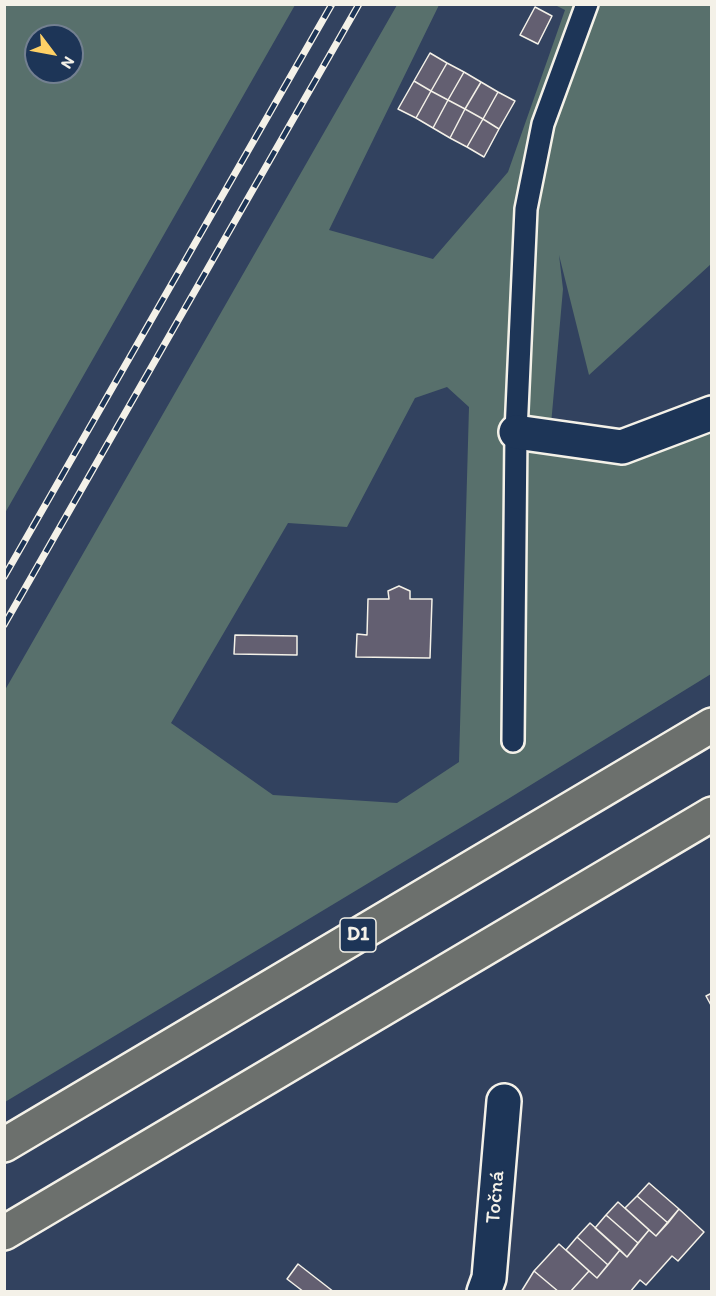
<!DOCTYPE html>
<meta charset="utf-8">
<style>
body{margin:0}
#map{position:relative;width:716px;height:1296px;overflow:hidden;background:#32425f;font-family:Itim,sans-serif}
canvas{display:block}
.frame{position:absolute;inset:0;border:6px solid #f4f1e8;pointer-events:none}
.north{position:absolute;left:24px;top:24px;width:60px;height:60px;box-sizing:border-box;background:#1d3557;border:2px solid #738091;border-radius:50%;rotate:122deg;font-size:16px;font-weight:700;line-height:24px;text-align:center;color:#f4f1e8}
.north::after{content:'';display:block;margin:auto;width:21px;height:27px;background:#ffd166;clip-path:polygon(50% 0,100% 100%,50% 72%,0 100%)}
</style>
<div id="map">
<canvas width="716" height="1296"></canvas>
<div class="frame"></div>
<div class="north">N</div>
</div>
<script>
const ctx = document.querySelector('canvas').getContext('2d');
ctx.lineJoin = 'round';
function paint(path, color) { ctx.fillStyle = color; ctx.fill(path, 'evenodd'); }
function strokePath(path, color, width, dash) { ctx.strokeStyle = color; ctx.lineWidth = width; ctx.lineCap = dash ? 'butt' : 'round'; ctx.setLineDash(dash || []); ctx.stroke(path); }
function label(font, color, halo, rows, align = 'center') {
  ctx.font = font + ' Itim,sans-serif'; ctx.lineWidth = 4.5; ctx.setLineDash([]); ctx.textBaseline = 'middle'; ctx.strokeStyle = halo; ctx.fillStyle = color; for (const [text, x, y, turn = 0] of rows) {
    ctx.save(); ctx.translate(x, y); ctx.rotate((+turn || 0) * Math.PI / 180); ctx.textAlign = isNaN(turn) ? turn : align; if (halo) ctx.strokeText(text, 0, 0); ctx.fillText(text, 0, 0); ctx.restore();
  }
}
const green = new Path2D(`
 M 5,4 L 295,5 L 5,513 L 4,5 ZM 36,36 L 72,36 L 72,72 L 36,72 Z
 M 397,5 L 439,5 L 329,230 L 433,259 L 508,172 L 565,10 L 555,5 L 711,5 L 711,264 L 589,375 L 559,255 L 563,289 L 550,436 L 622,447 L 711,413 L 711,674 L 508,799 L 5,1102 L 5,690 ZM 447,387 L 469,407 L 459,762 L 397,803 L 273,795 L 171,723 L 288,523 L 347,527 L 415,398 Z`);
const building = new Path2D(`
 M 535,7 L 552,16 L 538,44 L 520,35 Z
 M 430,53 L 447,63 L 431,91 L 414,81 Z
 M 447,63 L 464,72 L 448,100 L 431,91 Z
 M 464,72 L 481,82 L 465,109 L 448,100 Z
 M 414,81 L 431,91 L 416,118 L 398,109 Z
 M 481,82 L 498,92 L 483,119 L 465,109 Z
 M 431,91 L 448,100 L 433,128 L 416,118 Z
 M 498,92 L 515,101 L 499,129 L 483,119 Z
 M 448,100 L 465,109 L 450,138 L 433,128 Z
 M 465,109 L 483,119 L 467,147 L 450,138 Z
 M 483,119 L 499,129 L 484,157 L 467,147 Z
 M 399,586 L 410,591 L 410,599 L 432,599 L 430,658 L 356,657 L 357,634 L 367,635 L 368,599 L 389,599 L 388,591 Z
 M 235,635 L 297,636 L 297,655 L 234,654 Z
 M 712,993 L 712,1007 L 706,996 Z
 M 649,1183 L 679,1209 L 668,1223 L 637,1196 Z
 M 637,1196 L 668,1223 L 656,1236 L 625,1208 Z
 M 618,1202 L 649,1230 L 638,1243 L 606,1215 Z
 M 679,1209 L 704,1232 L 678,1261 L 672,1256 L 646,1285 L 640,1280 L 630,1292 L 570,1292 L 589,1271 L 597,1278 L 620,1250 L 627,1257 L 649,1230 L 656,1236 Z
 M 606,1215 L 638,1243 L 627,1257 L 595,1228 Z
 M 590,1223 L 620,1250 L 608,1265 L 577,1237 Z
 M 577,1237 L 608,1265 L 597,1278 L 566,1250 Z
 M 559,1244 L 589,1271 L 570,1292 L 559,1292 L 534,1271 Z
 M 298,1264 L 334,1292 L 304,1292 L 287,1279 Z
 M 534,1271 L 559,1292 L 521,1292 Z`);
const lane = new Path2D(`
 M 513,741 L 516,432 L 526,209 L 543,124 L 587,4`);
const street = new Path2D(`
 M 516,432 L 622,447 L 712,413
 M 484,1292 L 489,1278 L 504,1101`);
const highway = new Path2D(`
 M 4,1145 L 712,725
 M 4,1233 L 712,814`);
const rail = new Path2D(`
 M 4,577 L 332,4
 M 4,625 L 359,4`);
const shields = [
 [358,935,36]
];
const shieldNames = [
 ["D1",358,935]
];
const streetNames = [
 ["Točná",496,1197,-85]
];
paint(green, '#58706c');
paint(building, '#635f71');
strokePath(building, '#f4f1e8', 1.5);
strokePath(lane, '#f4f1e8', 26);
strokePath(street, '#f4f1e8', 38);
strokePath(highway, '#f4f1e8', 38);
strokePath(lane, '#1d3557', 21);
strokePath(street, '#1d3557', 33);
strokePath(highway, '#6c706d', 33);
strokePath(rail, '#f4f1e8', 7);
strokePath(rail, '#1d3557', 4.5, [14]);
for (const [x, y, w] of shields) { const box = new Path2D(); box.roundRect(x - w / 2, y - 17, w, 34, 4.5); ctx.fillStyle = '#1d3557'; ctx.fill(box); strokePath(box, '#f4f1e8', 1.5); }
label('bold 20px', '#f4f1e8', null, shieldNames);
label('21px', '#f4f1e8', '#1d3557', streetNames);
</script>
